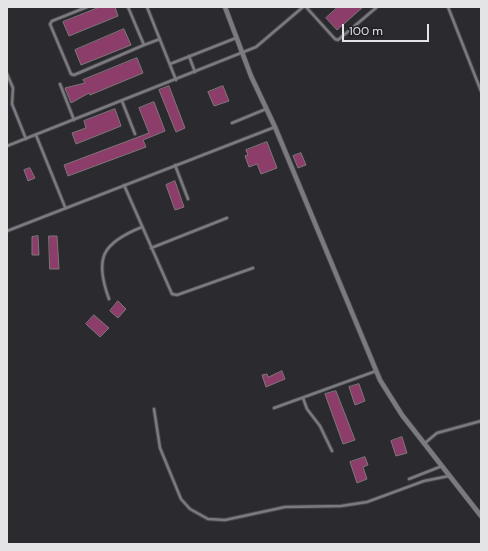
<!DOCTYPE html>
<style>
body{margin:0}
#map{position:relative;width:488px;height:551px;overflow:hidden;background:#2b2a2f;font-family:"DM Sans",sans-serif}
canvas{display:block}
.frame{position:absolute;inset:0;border:8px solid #e4e4e7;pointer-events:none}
.scale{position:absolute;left:342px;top:24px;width:87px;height:18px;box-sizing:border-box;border:2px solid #e4e4e7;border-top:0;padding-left:5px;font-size:12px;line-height:14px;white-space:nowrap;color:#e4e4e7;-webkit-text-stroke:3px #212025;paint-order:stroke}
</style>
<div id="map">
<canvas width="488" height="551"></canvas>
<div class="frame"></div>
<div class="scale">100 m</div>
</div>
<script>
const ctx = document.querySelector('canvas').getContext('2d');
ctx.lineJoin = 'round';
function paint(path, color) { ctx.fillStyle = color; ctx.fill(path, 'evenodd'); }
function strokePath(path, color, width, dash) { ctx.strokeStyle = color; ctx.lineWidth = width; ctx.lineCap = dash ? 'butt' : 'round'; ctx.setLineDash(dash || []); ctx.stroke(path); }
const building = new Path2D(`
 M 100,7 L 115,7 L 118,16 L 69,36 L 63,22 Z
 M 338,7 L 363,7 L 337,30 L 326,18 Z
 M 124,29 L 131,45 L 81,65 L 75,50 Z
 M 137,58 L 143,73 L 90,95 L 89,93 L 71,103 L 65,88 L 85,83 L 83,80 Z
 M 169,86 L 185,128 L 176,132 L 159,90 Z
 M 223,86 L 229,101 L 214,106 L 208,92 Z
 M 154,102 L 165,131 L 143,140 L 146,147 L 68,176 L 64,165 L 149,133 L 139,108 Z
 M 115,109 L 121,126 L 76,144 L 72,133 L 86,128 L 84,121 Z
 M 267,142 L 277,168 L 261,174 L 257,164 L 249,167 L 245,156 L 248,155 L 246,150 Z
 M 301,153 L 306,165 L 298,168 L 293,156 Z
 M 30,168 L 35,178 L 28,181 L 24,170 Z
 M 175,181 L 184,207 L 175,210 L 166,185 Z
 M 38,236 L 39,255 L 32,255 L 32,237 Z
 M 49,236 L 57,236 L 59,269 L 50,269 Z
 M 118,301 L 126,309 L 118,318 L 110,311 Z
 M 94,315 L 109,328 L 100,337 L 86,324 Z
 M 282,371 L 285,379 L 266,387 L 262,375 L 267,374 L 268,377 Z
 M 359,384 L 365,401 L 355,405 L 349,387 Z
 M 336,391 L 355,440 L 343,444 L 325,394 Z
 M 402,437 L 407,453 L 396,456 L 391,441 Z
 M 365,457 L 368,465 L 363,467 L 367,479 L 357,483 L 350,462 Z`);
const service = new Path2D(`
 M 87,7 L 52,21 L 50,24 L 71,74 L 74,75 L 144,45
 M 128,7 L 144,45 L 160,39
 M 147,7 L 176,80
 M 306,7 L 335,39 L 338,40 L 377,7
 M 448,7 L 481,91
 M 189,56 L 195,72
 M 170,64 L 236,38
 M 7,74 L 13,88 L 12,104 L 26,139
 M 60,84 L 74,120
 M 122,101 L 135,134
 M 232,123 L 266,109
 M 36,135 L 65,207
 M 7,146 L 256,47 L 303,7
 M 175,165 L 188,199
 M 124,185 L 172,294 L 177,295 L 253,268
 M 7,231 L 275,127
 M 151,248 L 227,218
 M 109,299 C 94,258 102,243 142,227
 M 303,398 L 307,409 L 320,426 L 332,451
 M 274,408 L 376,371
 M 154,409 L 160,448 L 181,499 L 190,509 L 208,519 L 225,520 L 285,507 L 341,506 L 367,502 L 424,481 L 449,476
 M 425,443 L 437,433 L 481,421
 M 409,479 L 442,466`);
const minor = new Path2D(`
 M 225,7 L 251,76 L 275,127 L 380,380 L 402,415 L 481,516`);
paint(building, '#8d3d6a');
strokePath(building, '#7e777a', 1);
strokePath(service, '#454549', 4.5);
strokePath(minor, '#454549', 6);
strokePath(service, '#7a7a80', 2.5);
strokePath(minor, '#7a7a80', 4.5);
</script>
